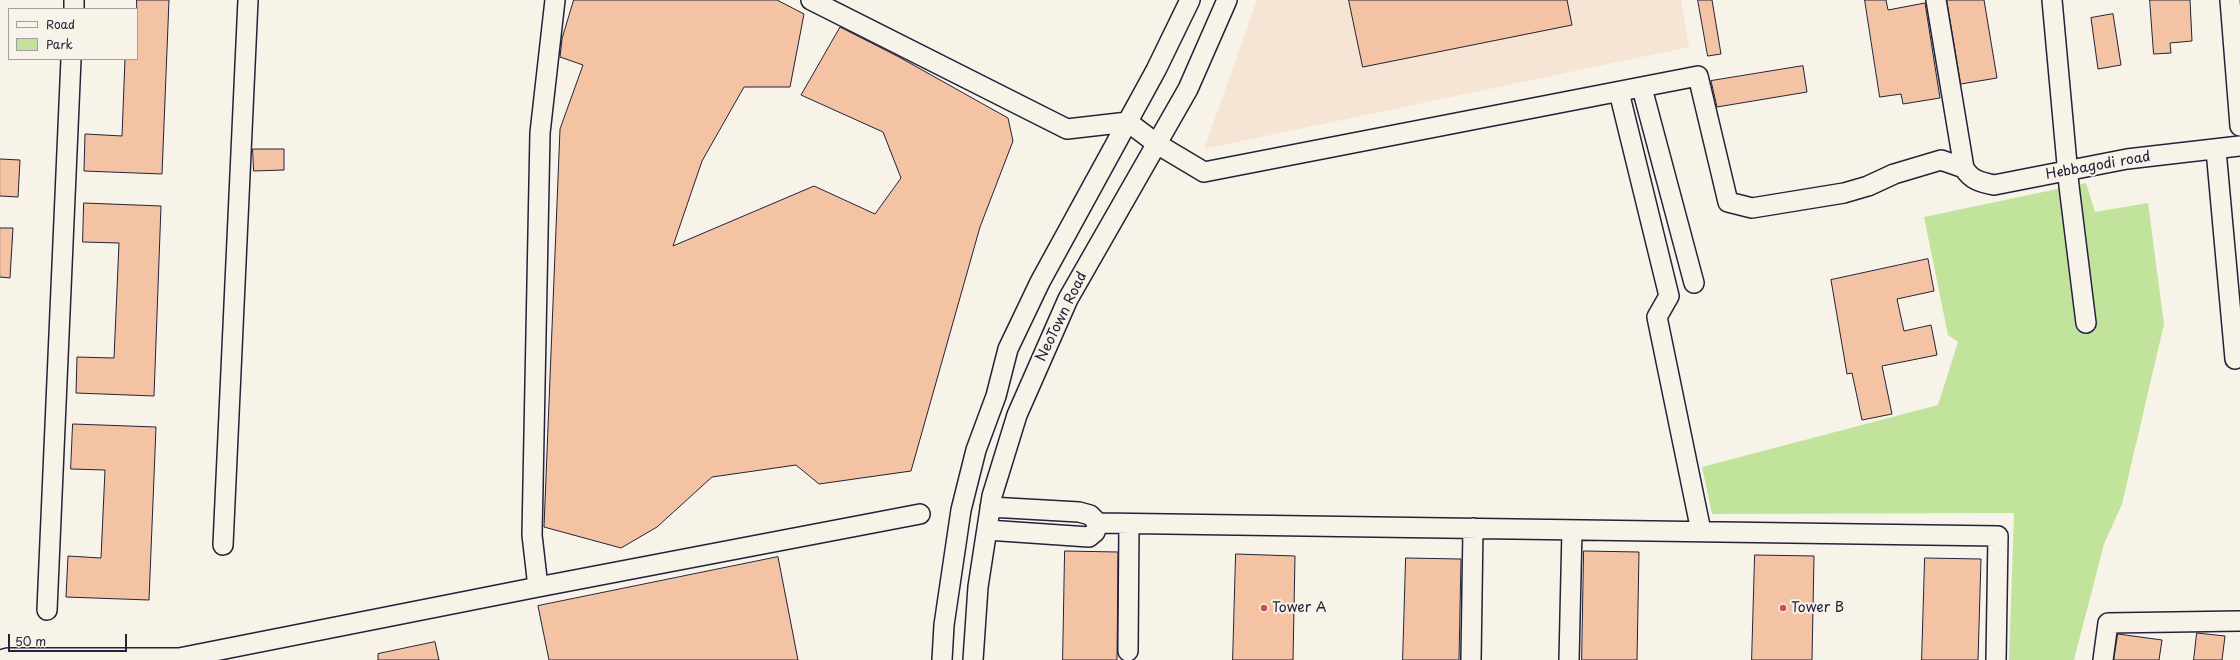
<!DOCTYPE html>
<style>
body{margin:0}
#map{position:relative;width:2240px;height:660px;overflow:hidden;background:#f7f3e8;font-family:"Playpen Sans",sans-serif}
canvas{display:block}
.legend{position:absolute;left:8px;top:8px;width:130px;height:52px;box-sizing:border-box;background:#f7f3e8;border:1px solid #a29fa3;margin:0;padding:5px 7px;list-style:none;font-size:12px;color:#22223b}
.legend li{display:flex;align-items:center;gap:8px;height:20px}
.legend b{width:20px;border:1px solid #a29fa3}
.scale{position:absolute;left:8px;top:634px;width:119px;height:18px;box-sizing:border-box;border:2px solid #22223b;border-top:0;padding-left:5px;font-size:12px;line-height:14px;white-space:nowrap;color:#22223b;-webkit-text-stroke:3px #f7f3e8;paint-order:stroke}
</style>
<div id="map">
<canvas width="2240" height="660"></canvas>
<ul class="legend">
<li><b style="height:5px;background:#f7f3e8"></b>Road</li>
<li><b style="height:11px;background:#c2e39c"></b>Park</li>
</ul>
<div class="scale">50 m</div>
</div>
<script>
const ctx = document.querySelector('canvas').getContext('2d');
ctx.lineJoin = 'round';
function paint(path, color) { ctx.fillStyle = color; ctx.fill(path, 'evenodd'); }
function strokePath(path, color, width, dash) { ctx.strokeStyle = color; ctx.lineWidth = width; ctx.lineCap = dash ? 'butt' : 'round'; ctx.setLineDash(dash || []); ctx.stroke(path); }
function label(font, color, halo, rows, align = 'center') {
  ctx.font = font + ' "Playpen Sans",sans-serif'; ctx.lineWidth = 4; ctx.setLineDash([]); ctx.textBaseline = 'middle'; ctx.strokeStyle = halo; ctx.fillStyle = color; for (const [text, x, y, turn = 0] of rows) {
    ctx.save(); ctx.translate(x, y); ctx.rotate((+turn || 0) * Math.PI / 180); ctx.textAlign = isNaN(turn) ? turn : align; if (halo) ctx.strokeText(text, 0, 0); ctx.fillText(text, 0, 0); ctx.restore();
  }
}
const built = new Path2D(`
 M 1257,0 L 1681,0 L 1689,47 L 1204,149 Z`);
const green = new Path2D(`
 M 2086,183 L 2095,212 L 2148,203 L 2164,324 L 2122,504 L 2104,544 L 2074,660 L 2009,660 L 2014,513 L 1712,514 L 1702,467 L 1938,405 L 1958,342 L 1948,335 L 1924,217 Z`);
const building = new Path2D(`
 M 137,0 L 169,0 L 162,174 L 84,171 L 85,134 L 122,136 L 125,59 L 137,59 Z
 M 574,0 L 777,0 L 804,14 L 790,87 L 744,87 L 702,161 L 673,246 L 814,186 L 875,214 L 901,178 L 883,132 L 801,95 L 840,27 L 899,57 L 1008,118 L 1013,141 L 980,227 L 911,471 L 819,484 L 796,465 L 712,477 L 657,527 L 621,548 L 544,527 L 560,129 L 583,65 L 560,57 L 562,39 Z
 M 1349,0 L 1567,0 L 1572,25 L 1363,67 Z
 M 1698,0 L 1712,0 L 1721,54 L 1708,56 Z
 M 1865,0 L 1886,0 L 1888,10 L 1925,3 L 1940,98 L 1903,104 L 1901,94 L 1880,97 Z
 M 1947,0 L 1984,0 L 1997,78 L 1961,84 Z
 M 2150,0 L 2190,0 L 2192,41 L 2170,43 L 2171,53 L 2154,54 Z
 M 2113,14 L 2121,65 L 2098,69 L 2091,18 Z
 M 1803,66 L 1807,92 L 1717,107 L 1711,81 Z
 M 253,149 L 284,149 L 284,170 L 254,171 Z
 M 0,159 L 20,160 L 18,197 L 0,196 Z
 M 84,203 L 161,206 L 154,396 L 76,393 L 77,357 L 114,358 L 119,243 L 83,242 Z
 M 0,228 L 13,228 L 10,278 L 0,277 Z
 M 1928,259 L 1934,291 L 1897,299 L 1904,331 L 1931,325 L 1937,355 L 1882,366 L 1892,414 L 1862,420 L 1852,373 L 1847,374 L 1831,280 Z
 M 73,424 L 156,427 L 149,600 L 66,597 L 68,556 L 101,558 L 105,470 L 71,469 Z
 M 1065,551 L 1118,552 L 1117,660 L 1063,660 Z
 M 1584,551 L 1639,552 L 1637,660 L 1582,660 Z
 M 1236,554 L 1295,556 L 1293,660 L 1233,660 Z
 M 1755,555 L 1814,556 L 1812,660 L 1752,660 Z
 M 778,557 L 798,660 L 549,660 L 538,606 Z
 M 1406,558 L 1461,559 L 1459,660 L 1403,660 Z
 M 1925,558 L 1981,559 L 1978,660 L 1922,660 Z
 M 2197,633 L 2225,636 L 2222,660 L 2194,660 Z
 M 2118,634 L 2162,640 L 2159,660 L 2114,660 Z
 M 435,642 L 439,660 L 378,660 L 378,654 Z`);
const minor = new Path2D(`
 M 811,0 L 1067,129 L 1128,122 L 1157,144 L 1204,172 L 1698,76 L 1728,202 L 1752,208 L 1844,193 L 1868,186 L 1894,174 L 1941,160 L 1964,168
 M 1936,0 L 1964,168 C 1971,180 1980,182 1994,185 L 2127,159 L 2240,146
 M 2052,0 L 2069,186 L 2086,323
 M 2230,0 L 2240,126
 M 74,9 L 74,0
 M 1642,88 L 1694,283
 M 1619,92 L 1669,296 L 1657,317 L 1701,531
 M 2216,150 L 2235,359
 M 1098,523 L 1998,536 L 1996,660
 M 987,530 L 1089,537 L 1095,532 L 1098,523 L 1090,515 L 1079,512 L 990,507
 M 223,545 L 248,0
 M 538,587 L 532,535 L 540,133 L 555,0
 M 47,610 L 71,59
 M 1128,651 L 1129,524
 M 0,660 L 8,658 L 179,658 L 538,587 L 920,514
 M 942,660 L 944,625 L 961,510 L 976,450 L 996,396 L 1008,349 L 1040,282 L 1156,70 L 1190,0
 M 973,660 L 978,587 L 992,496 L 1017,415 L 1068,299 L 1188,89 L 1227,0
 M 1471,660 L 1473,528
 M 1569,660 L 1572,530
 M 2103,660 L 2108,623 L 2240,621`);
const markers = [
 [1264,608,4,"#d1495b"],
 [1783,608,4,"#d1495b"]
];
const streetNames = [
 ["Hebbagodi road",2098,166,-10],
 ["NeoTown Road",1062,317,-64]
];
const poiNames = [
 ["Tower A",1272,608],
 ["Tower B",1791,608]
];
paint(built, '#f6e5d4');
paint(green, '#c2e39c');
paint(building, '#f4c3a4');
strokePath(building, '#22223b', 1);
strokePath(minor, '#22223b', 22);
strokePath(minor, '#f7f3e8', 19);
for (const [x, y, r, color] of markers) { const dot = new Path2D(); dot.arc(x, y, r, 0, 2 * Math.PI); ctx.fillStyle = color; ctx.fill(dot); strokePath(dot, '#f7f3e8', 1.5); }
label('14px', '#22223b', '#f7f3e8', streetNames);
label('14px', '#22223b', '#f7f3e8', poiNames, 'left');
</script>
